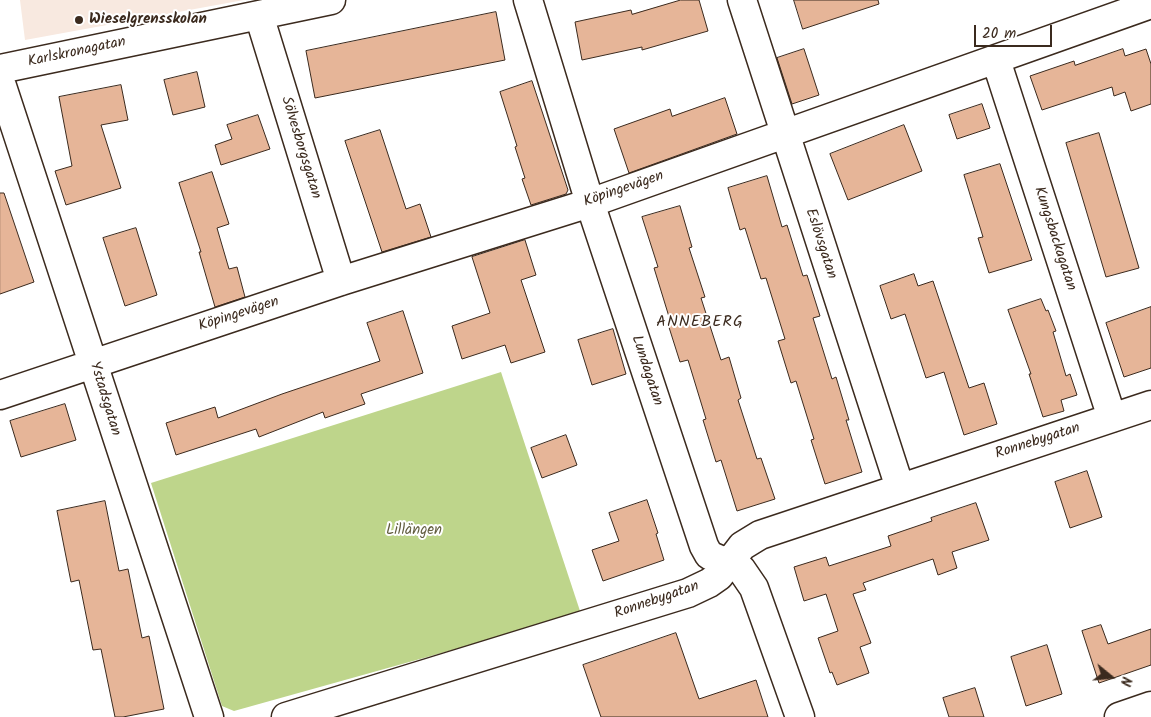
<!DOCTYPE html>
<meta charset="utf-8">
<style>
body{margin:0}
#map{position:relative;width:1151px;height:717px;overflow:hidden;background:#fff;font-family:Kalam,sans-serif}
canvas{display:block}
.north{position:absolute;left:1086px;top:652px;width:50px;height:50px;-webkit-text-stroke:4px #fff;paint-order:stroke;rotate:107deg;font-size:14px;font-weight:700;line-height:20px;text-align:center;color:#3b2a1e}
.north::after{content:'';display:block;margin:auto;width:18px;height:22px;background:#3b2a1e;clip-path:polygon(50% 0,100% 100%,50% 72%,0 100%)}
.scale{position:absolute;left:974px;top:25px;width:78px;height:22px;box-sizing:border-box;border:2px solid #3b2a1e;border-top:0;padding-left:6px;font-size:15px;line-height:18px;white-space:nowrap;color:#3b2a1e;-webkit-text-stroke:4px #fff;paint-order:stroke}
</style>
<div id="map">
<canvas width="1151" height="717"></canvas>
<div class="north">N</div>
<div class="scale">20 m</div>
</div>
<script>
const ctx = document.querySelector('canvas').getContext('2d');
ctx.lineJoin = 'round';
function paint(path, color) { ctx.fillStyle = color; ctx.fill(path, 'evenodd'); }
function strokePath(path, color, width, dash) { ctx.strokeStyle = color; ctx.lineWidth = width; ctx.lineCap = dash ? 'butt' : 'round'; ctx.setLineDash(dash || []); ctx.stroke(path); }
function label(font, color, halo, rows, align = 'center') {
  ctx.font = font + ' Kalam,sans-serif'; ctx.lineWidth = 4; ctx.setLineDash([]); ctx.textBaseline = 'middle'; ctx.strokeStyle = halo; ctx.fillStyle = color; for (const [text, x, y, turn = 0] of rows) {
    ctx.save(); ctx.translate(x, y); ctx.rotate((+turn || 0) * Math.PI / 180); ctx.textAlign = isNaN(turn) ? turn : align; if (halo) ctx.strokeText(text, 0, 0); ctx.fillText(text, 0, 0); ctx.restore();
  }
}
const built = new Path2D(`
 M 20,0 L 244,0 L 25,40 Z`);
const green = new Path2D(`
 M 501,372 L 581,614 L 234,711 L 222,706 L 151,483 Z`);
const building = new Path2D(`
 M 681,0 L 699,0 L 708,31 L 642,50 L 642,47 L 582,60 L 575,22 L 631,10 L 632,14 Z
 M 794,0 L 878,0 L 879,4 L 803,29 Z
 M 496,12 L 505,60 L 315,98 L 306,51 Z
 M 804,49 L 819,95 L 792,104 L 777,58 Z
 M 1123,49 L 1125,56 L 1146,49 L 1151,64 L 1151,104 L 1131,111 L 1125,92 L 1114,96 L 1112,87 L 1042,110 L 1030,76 L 1074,61 L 1075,65 Z
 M 197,72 L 205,107 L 173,115 L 164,80 Z
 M 532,81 L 568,190 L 566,194 L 531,205 L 522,179 L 525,178 L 515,147 L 517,146 L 500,92 Z
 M 121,85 L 128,120 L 101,125 L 121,188 L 66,205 L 55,171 L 72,166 L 59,97 Z
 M 725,98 L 737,134 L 629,173 L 614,129 L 670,109 L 672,116 Z
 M 982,104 L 990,128 L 957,139 L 949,115 Z
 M 258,115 L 270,149 L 221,165 L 215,145 L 232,139 L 227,125 Z
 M 904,125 L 922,171 L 848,200 L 830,154 Z
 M 380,130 L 406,209 L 420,204 L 431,237 L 382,252 L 345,141 Z
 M 1099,133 L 1139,268 L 1106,277 L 1066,143 Z
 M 1000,164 L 1032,260 L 989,273 L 978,238 L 983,237 L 964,175 Z
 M 212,172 L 229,224 L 217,228 L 229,269 L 237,267 L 245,297 L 215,307 L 199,252 L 201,252 L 179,183 Z
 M 767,176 L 782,227 L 787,225 L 803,276 L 807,275 L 820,316 L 813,318 L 832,379 L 836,377 L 849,420 L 846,420 L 862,472 L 825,484 L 811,440 L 814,439 L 796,381 L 791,383 L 778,341 L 785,339 L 766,278 L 761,279 L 745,228 L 740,230 L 728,188 Z
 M 0,193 L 4,193 L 34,282 L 0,294 Z
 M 680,206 L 692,247 L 689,248 L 705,297 L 701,298 L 721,360 L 729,357 L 741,398 L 738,400 L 757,459 L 761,458 L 775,499 L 737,511 L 721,460 L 716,462 L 703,420 L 706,419 L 688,360 L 680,362 L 667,321 L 670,320 L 654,268 L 658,267 L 642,217 Z
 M 136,228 L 157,295 L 125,306 L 103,238 Z
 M 525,240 L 536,275 L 521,280 L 545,352 L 511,363 L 505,345 L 462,359 L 452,326 L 490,313 L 472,257 Z
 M 914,274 L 918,286 L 933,281 L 969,388 L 984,383 L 997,424 L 964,435 L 944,372 L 926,378 L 905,314 L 891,319 L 880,286 Z
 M 1041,299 L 1046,311 L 1048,310 L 1056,331 L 1053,332 L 1066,376 L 1070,374 L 1077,395 L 1061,400 L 1064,411 L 1043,417 L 1029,374 L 1031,374 L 1008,310 Z
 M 1151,307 L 1151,368 L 1124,377 L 1106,323 Z
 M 403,311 L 423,373 L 361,394 L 365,404 L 325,418 L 323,412 L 259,437 L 256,429 L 176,455 L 166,423 L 215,407 L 218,418 L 282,394 L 380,361 L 367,323 Z
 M 613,329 L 626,374 L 592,385 L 578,340 Z
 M 65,404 L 76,440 L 21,457 L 10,421 Z
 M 566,435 L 577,465 L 542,478 L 531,448 Z
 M 1087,471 L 1102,517 L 1070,528 L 1055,482 Z
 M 647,500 L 658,533 L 656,534 L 664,560 L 603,581 L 592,550 L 619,541 L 609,513 Z
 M 105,501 L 119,571 L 128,569 L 142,638 L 149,636 L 164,709 L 123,717 L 115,717 L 101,649 L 93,650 L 79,580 L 71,582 L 57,511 Z
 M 976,503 L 989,540 L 952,552 L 957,568 L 938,575 L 933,559 L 863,583 L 866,590 L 853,594 L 871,643 L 860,647 L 869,673 L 837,685 L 832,672 L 830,673 L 818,638 L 838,631 L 826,594 L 804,601 L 794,567 L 826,557 L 829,566 L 891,546 L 888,536 L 932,521 L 931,518 Z
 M 1101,625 L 1108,644 L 1151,629 L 1151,665 L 1099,683 L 1082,631 Z
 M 676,633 L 699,699 L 756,680 L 768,717 L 601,717 L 583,665 Z
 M 1047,645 L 1062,694 L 1026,706 L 1011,657 Z
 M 975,688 L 984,717 L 949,717 L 943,698 Z`);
const minor = new Path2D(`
 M 528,0 L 590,203 L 704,546 L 709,555 L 718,559 L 730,563 L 741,569 L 754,588 L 800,717
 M 742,0 L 900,488
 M 259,15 L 341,281
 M 996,60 L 1112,418
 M 0,69 L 331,0
 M 0,80 C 70,292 139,505 209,717
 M 0,395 L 341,281 L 590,203 L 1151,4
 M 286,717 L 688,593 L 709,583 L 719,576 L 742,546 L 760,535 L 1151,405
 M 1119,717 L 1151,706`);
const markers = [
 [79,20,5,"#3b2a1e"]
];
const poiNames = [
 ["Wieselgrensskolan",89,20]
];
const streetNames = [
 ["Karlskronagatan",77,53,-12],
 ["Sölvesborgsgatan",300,148,73],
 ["Köpingevägen",624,190,-19],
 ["Kungsbackagatan",1054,239,72],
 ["Eslövsgatan",820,244,72],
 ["Köpingevägen",239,315,-18],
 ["Lundagatan",646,371,72],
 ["Ystadsgatan",104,399,73],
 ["Ronnebygatan",1038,442,-18],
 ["Ronnebygatan",657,601,-19]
];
const parkNames = [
 ["Lillängen",414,531]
];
const neighbourhoodNames = [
 ["ANNEBERG",700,323]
];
paint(built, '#f8e9e0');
paint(green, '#bed58b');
paint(building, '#e6b598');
strokePath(building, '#3b2a1e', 1);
strokePath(minor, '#3b2a1e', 31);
strokePath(minor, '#fff', 28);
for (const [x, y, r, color] of markers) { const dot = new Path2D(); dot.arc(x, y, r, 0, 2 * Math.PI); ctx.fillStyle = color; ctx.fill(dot); strokePath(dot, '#fff', 2); }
label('bold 15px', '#3b2a1e', '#fff', poiNames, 'left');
label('15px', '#3b2a1e', '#fff', streetNames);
label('15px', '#625d3f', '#fff', parkNames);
ctx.letterSpacing = '1px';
label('16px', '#3b2a1e', '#fff', neighbourhoodNames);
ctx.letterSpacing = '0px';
</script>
